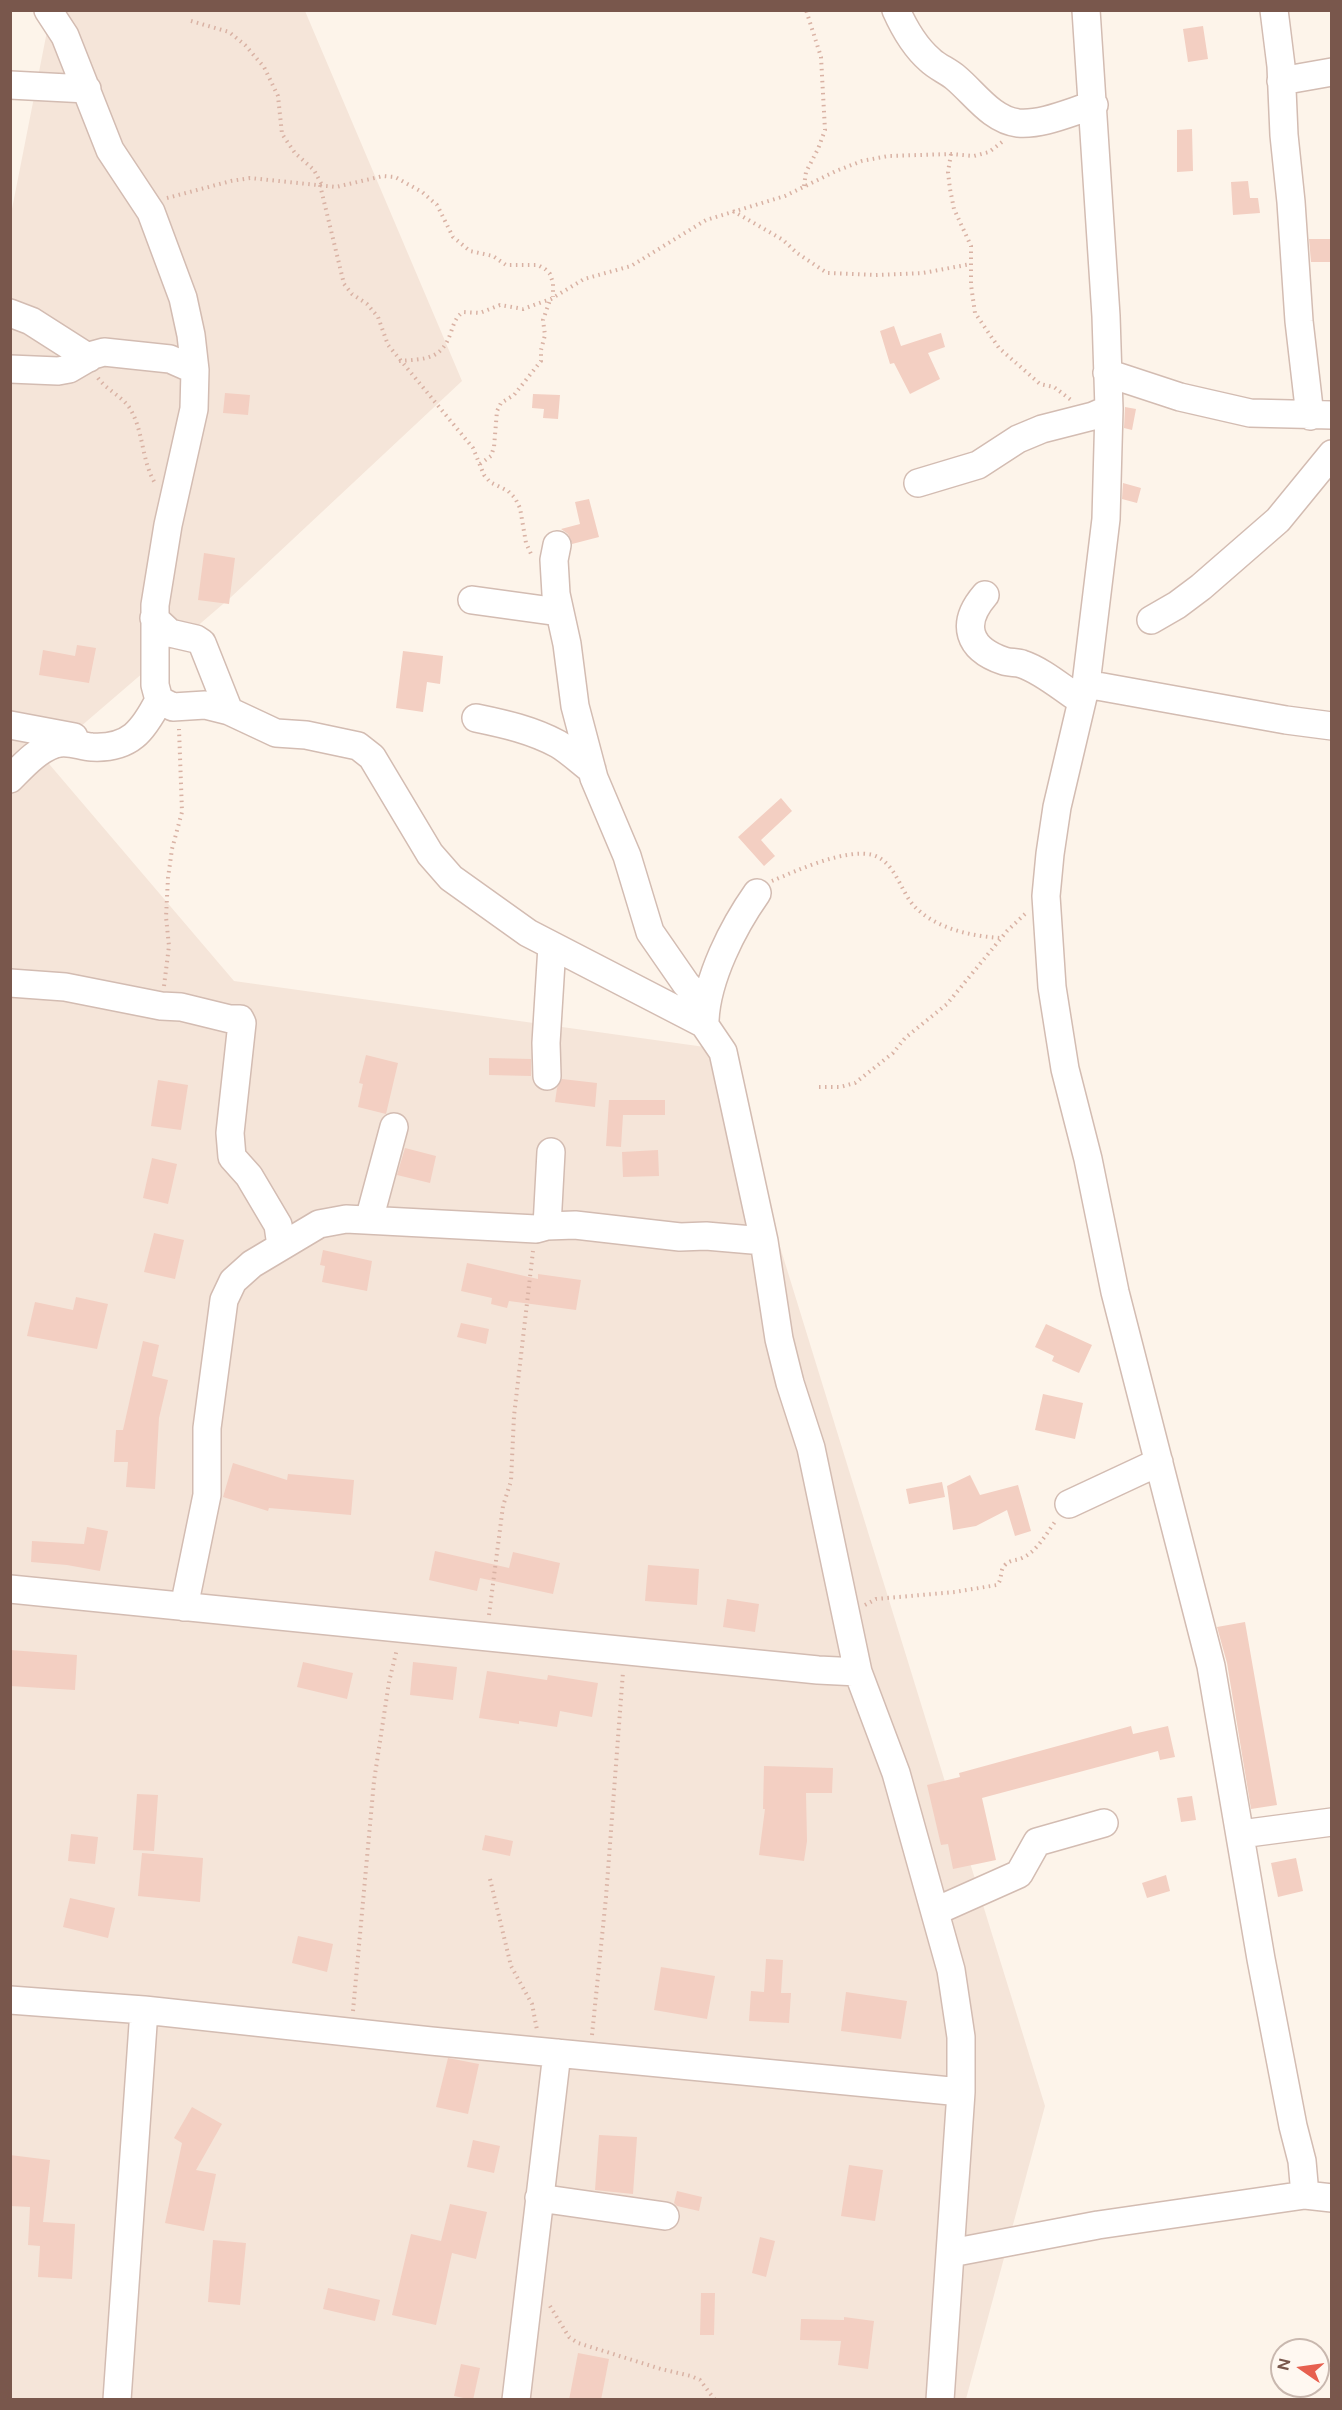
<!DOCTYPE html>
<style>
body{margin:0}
#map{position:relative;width:1342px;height:2410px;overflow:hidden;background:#fdf4ea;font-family:"DM Sans",sans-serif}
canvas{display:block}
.frame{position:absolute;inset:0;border:12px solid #79574c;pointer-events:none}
.north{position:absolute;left:1270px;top:2338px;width:60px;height:60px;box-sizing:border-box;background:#fff8f1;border:2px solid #c9b8af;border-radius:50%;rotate:283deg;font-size:16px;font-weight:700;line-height:24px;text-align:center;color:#79574c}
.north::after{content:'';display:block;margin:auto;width:21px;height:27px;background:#e7604f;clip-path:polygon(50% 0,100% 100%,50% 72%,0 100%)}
</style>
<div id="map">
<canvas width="1342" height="2410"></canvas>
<div class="frame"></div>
<div class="north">N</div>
</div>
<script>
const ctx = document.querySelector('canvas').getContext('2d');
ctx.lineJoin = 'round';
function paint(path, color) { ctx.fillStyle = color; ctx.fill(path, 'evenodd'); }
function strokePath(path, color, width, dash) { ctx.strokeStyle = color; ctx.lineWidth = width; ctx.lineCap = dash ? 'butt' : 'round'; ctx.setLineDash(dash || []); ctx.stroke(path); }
const residential = new Path2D(`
 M 51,11 L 305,11 L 462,381 L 230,598 L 44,758 L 234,981 L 719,1049 L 1045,2106 L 966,2399 L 11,2400 L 11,214 Z`);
const building = new Path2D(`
 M 1203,26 L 1208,59 L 1188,62 L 1183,29 Z
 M 1192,129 L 1193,171 L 1177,172 L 1177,130 Z
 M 1248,181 L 1250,198 L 1258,198 L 1260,213 L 1233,215 L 1231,182 Z
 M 1309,239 L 1332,239 L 1332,262 L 1311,262 Z
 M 894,326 L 901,346 L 941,333 L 945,347 L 928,353 L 940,379 L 910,394 L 894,363 L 890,364 L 880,331 Z
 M 225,393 L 250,395 L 248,415 L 223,413 Z
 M 533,394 L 560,395 L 558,419 L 543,418 L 544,409 L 532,408 Z
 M 1125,407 L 1136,409 L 1132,430 L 1124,428 Z
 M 1123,483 L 1141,488 L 1137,503 L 1122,499 Z
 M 589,499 L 599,537 L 572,544 L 568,534 L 561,529 L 580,524 L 575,502 Z
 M 204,553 L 235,558 L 229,604 L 198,600 Z
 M 77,645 L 96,648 L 89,683 L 39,675 L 43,650 L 75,656 Z
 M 403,651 L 443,656 L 440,684 L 427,682 L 423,712 L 396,708 Z
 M 781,798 L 792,811 L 761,840 L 775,856 L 764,866 L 738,837 Z
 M 366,1055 L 398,1063 L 386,1114 L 358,1107 L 363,1084 L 359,1083 Z
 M 489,1058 L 531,1059 L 531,1076 L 489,1075 Z
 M 562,1079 L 597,1083 L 595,1107 L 555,1102 L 557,1088 Z
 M 158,1080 L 188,1085 L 181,1130 L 151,1126 Z
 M 609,1100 L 665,1100 L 665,1115 L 623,1115 L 621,1147 L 606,1146 Z
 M 405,1148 L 436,1156 L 430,1183 L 397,1175 Z
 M 658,1150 L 659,1176 L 623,1177 L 622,1152 Z
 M 152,1158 L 177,1164 L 168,1204 L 143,1198 Z
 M 154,1233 L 184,1240 L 175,1279 L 144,1272 Z
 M 323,1250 L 372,1261 L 367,1291 L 322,1282 L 325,1266 L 320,1265 Z
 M 467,1263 L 538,1279 L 538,1274 L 581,1280 L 576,1310 L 509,1301 L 507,1308 L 491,1304 L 492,1298 L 461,1291 Z
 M 76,1297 L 108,1304 L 97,1349 L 27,1336 L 35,1302 L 73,1310 Z
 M 461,1323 L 489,1329 L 486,1344 L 457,1337 Z
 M 1046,1324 L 1092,1345 L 1079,1373 L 1052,1361 L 1054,1356 L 1035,1347 Z
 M 143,1341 L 159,1345 L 152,1376 L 168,1380 L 159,1418 L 155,1489 L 126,1487 L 128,1462 L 114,1462 L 116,1430 L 123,1430 Z
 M 1043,1394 L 1083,1403 L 1075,1439 L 1035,1430 Z
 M 233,1463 L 287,1480 L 288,1474 L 354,1480 L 351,1515 L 269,1508 L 268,1511 L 223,1497 Z
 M 970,1475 L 980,1495 L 1018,1485 L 1031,1531 L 1015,1536 L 1007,1510 L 976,1526 L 953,1530 L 947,1486 Z
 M 942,1482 L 945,1497 L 909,1504 L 906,1489 Z
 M 87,1527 L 108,1531 L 100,1571 L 67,1565 L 31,1562 L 32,1541 L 84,1544 Z
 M 435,1551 L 509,1568 L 513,1552 L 560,1563 L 553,1594 L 480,1578 L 477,1591 L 429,1580 Z
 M 648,1565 L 699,1569 L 697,1605 L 645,1601 Z
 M 727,1599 L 759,1604 L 755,1632 L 723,1627 Z
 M 1245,1622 L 1277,1805 L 1251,1809 L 1227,1663 L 1217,1627 Z
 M 10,1650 L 77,1655 L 75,1690 L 10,1686 Z
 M 303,1662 L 353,1673 L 347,1699 L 297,1687 Z
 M 413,1662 L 457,1667 L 453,1700 L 410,1695 Z
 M 487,1671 L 547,1680 L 548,1675 L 598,1683 L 592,1717 L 560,1711 L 557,1727 L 519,1721 L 519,1724 L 479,1718 Z
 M 1131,1726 L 1133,1734 L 1168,1726 L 1175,1757 L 1160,1760 L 1158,1751 L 982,1798 L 996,1860 L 953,1869 L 948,1844 L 941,1845 L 927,1785 L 960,1777 L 959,1773 Z
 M 764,1766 L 833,1768 L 832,1793 L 806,1793 L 807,1841 L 804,1861 L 759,1855 L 765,1809 L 763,1809 Z
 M 137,1794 L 158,1795 L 154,1851 L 133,1850 Z
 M 1192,1796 L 1196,1820 L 1181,1822 L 1177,1798 Z
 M 71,1834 L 98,1837 L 95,1864 L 68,1861 Z
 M 485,1835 L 513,1841 L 510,1856 L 482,1850 Z
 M 142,1853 L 203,1858 L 200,1902 L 138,1896 Z
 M 1296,1858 L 1303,1891 L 1278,1897 L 1271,1863 Z
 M 1166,1875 L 1170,1891 L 1147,1898 L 1142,1883 Z
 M 70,1898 L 115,1908 L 108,1938 L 63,1927 Z
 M 298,1936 L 333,1944 L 327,1972 L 292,1963 Z
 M 766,1959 L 783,1960 L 781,1993 L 791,1993 L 789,2023 L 749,2021 L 751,1991 L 764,1992 Z
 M 661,1967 L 715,1976 L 707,2019 L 654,2010 Z
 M 846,1992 L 907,2001 L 901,2039 L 841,2031 Z
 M 448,2058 L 479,2064 L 468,2114 L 436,2107 Z
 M 192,2107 L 222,2124 L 196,2170 L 216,2174 L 204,2231 L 165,2223 L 182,2143 L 174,2138 Z
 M 599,2135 L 637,2137 L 633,2194 L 595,2190 Z
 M 473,2140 L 500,2146 L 494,2173 L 467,2167 Z
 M 10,2155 L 50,2160 L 43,2222 L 75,2224 L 72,2279 L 38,2277 L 40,2246 L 28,2245 L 30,2207 L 10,2206 Z
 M 849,2165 L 883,2170 L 875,2221 L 841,2216 Z
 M 677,2191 L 702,2197 L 699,2211 L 677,2206 L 674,2203 Z
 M 450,2204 L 487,2212 L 476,2259 L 452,2253 L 436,2325 L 392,2315 L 411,2234 L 441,2241 Z
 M 760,2237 L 775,2241 L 766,2277 L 752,2273 Z
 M 213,2240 L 246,2243 L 240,2305 L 208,2302 Z
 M 328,2288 L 380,2300 L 375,2321 L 323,2309 Z
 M 701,2293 L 715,2293 L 714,2335 L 700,2335 Z
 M 844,2317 L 874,2321 L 868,2369 L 838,2365 L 841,2341 L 800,2340 L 801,2319 L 844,2320 Z
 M 578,2353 L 609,2359 L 601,2400 L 569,2400 Z
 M 461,2364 L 480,2368 L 473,2400 L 454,2396 Z`);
const path = new Path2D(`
 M 191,21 L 229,32 L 245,45 L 264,67 L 278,96 L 282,134 L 295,153 L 314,170 L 322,185
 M 951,154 L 948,172 L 950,189 L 954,209 L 971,246 L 971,285 L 975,313 L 999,348 L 1040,384 L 1054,387 L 1071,400
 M 320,185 L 344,284 L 352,294 L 367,304 L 378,317 L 388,345 L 473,448 L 484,475 L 490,482 L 508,491 L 515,498 L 520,508 L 526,543 L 532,556
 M 804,186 L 806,172 L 818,149 L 825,130 L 821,57 L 806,10
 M 167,198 L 231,181 L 250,178 L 336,187 L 383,176 L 395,177 L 422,192 L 437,205 L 453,237 L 470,251 L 493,256 L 506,265 L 538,265 L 545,269 L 550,274 L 553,283 L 553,297
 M 733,211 L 783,240 L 797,253 L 827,273 L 875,275 L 923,273 L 971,264
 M 399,361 C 425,359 442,360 451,332 C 454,323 456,317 463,312 L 480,313 L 500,305 L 523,309 L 551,299 L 584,279 L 631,266 L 706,220 L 785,196 L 836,171 L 862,161 L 888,156 L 951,154 L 974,156 L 989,152 L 1002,142
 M 98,378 C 106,389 121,396 129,407 C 144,430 141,460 155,483
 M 480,464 L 491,456 L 494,447 L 497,411 L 501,403 L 514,395 L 541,361 L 541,350 L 545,335 L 543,320 L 550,300
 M 772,881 C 798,870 846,848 873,855 C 896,862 901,894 916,908 C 938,929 971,936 1000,938
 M 164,986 L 169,946 L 166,917 L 168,878 L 172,849 L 182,812 L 179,729
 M 819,1087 L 840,1087 L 855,1083 L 893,1053 L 905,1038 L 947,1004 L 1007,931 L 1025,914
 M 865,1605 L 876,1599 L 955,1592 L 997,1585 C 1003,1579 999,1571 1005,1565 C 1011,1559 1016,1561 1022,1558 C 1038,1551 1047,1532 1057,1519
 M 489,1615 L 503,1506 L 511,1481 L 514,1416 L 533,1251
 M 490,1879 L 511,1966 L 532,2004 L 537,2030
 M 353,2011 L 374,1781 L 389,1682 L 397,1649
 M 592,2035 L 606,1897 L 623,1672
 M 550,2306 L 569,2337 L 578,2343 L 661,2369 L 691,2376 L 700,2380 L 715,2400`);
const minor = new Path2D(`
 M 48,10 L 65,36 L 110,150 L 151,212 L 183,298 L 191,335 L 195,370 L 194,409 L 168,525 L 155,605 L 155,685 L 159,700 L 173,707 L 205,705 L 229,711 L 276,733 L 306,735 L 358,746 L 372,757 L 430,854 L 451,878 L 528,933 L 704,1024 L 723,1052 L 764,1241 L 779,1339 L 790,1383 L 811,1448 L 858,1672 L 896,1773 L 951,1970 L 961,2037 L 961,2092 L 940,2400
 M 896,10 C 904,28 915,47 930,60 C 937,67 948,71 956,78 C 975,94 992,120 1018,123 C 1043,125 1070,112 1094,105
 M 1274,10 L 1281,66 L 1284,135 L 1291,202 L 1299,321 L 1310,416
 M 1281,81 L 1332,72
 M 10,85 L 87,89
 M 10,313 L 31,321 L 89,358
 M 10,369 L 58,371 L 69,369 L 93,355 L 104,352 L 170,359 L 195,370
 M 1107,373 L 1180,397 L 1250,413 L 1332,415
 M 918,483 L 978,465 L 1018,439 L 1042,429 L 1093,416 L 1109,409
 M 557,545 L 554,560 L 556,594 L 567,644 L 575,706 L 594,778 L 627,856 L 650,932 L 686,984 L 705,1004
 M 985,595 C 960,624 968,649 1004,661 C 1010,663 1017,662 1022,664 C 1043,671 1063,689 1082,701
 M 472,600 L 559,612
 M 154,618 L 170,633 L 196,639 L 202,643 L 229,711
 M 1151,620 L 1177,605 L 1201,587 L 1278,520 L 1332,454
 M 1086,684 L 1286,720 L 1332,726
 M 476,718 C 505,724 532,730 558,744 C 570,751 581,762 592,770
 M 10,725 L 74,737
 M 10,779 C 23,766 37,750 55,744 C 68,740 79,746 92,747 C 130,749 143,731 159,700
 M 10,983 L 65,987 L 161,1006 L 181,1007 L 230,1019 L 240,1019 L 242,1023 L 230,1133 L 232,1157 L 249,1176 L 278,1225 L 281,1246
 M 705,1020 C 707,978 733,927 757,893
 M 547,1076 L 546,1043 L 552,946
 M 369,1220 L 394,1127
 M 547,1226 L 551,1152
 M 1069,1504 L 1159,1462
 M 10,1589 L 818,1670 L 858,1672
 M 184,1607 L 207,1495 L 207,1428 L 224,1300 L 233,1281 L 252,1264 L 319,1224 L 346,1219 L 536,1229 L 547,1226 L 575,1225 L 680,1237 L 706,1236 L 764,1241
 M 1241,1834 L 1332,1822
 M 936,1911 L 1019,1874 L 1037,1842 L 1104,1823
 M 10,2000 L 144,2010 L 431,2041 L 961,2092
 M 1305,2195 L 1332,2198
 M 539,2198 L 665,2216
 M 951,2253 L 1098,2225 L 1305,2195 L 1302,2161 L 1293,2126 L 1261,1959 L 1211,1666 L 1115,1292 L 1088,1159 L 1065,1069 L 1052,987 L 1046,896 L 1050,854 L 1057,807 L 1086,684 L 1106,519 L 1109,409 L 1106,316 L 1086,10
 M 117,2400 L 144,2010
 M 516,2400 L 557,2053`);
paint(residential, '#f5e5d9');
paint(building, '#f3cfc2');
strokePath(minor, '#d3bcb2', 30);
strokePath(path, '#d9b2a4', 4, [1.5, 4.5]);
strokePath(minor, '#fff', 27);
</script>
